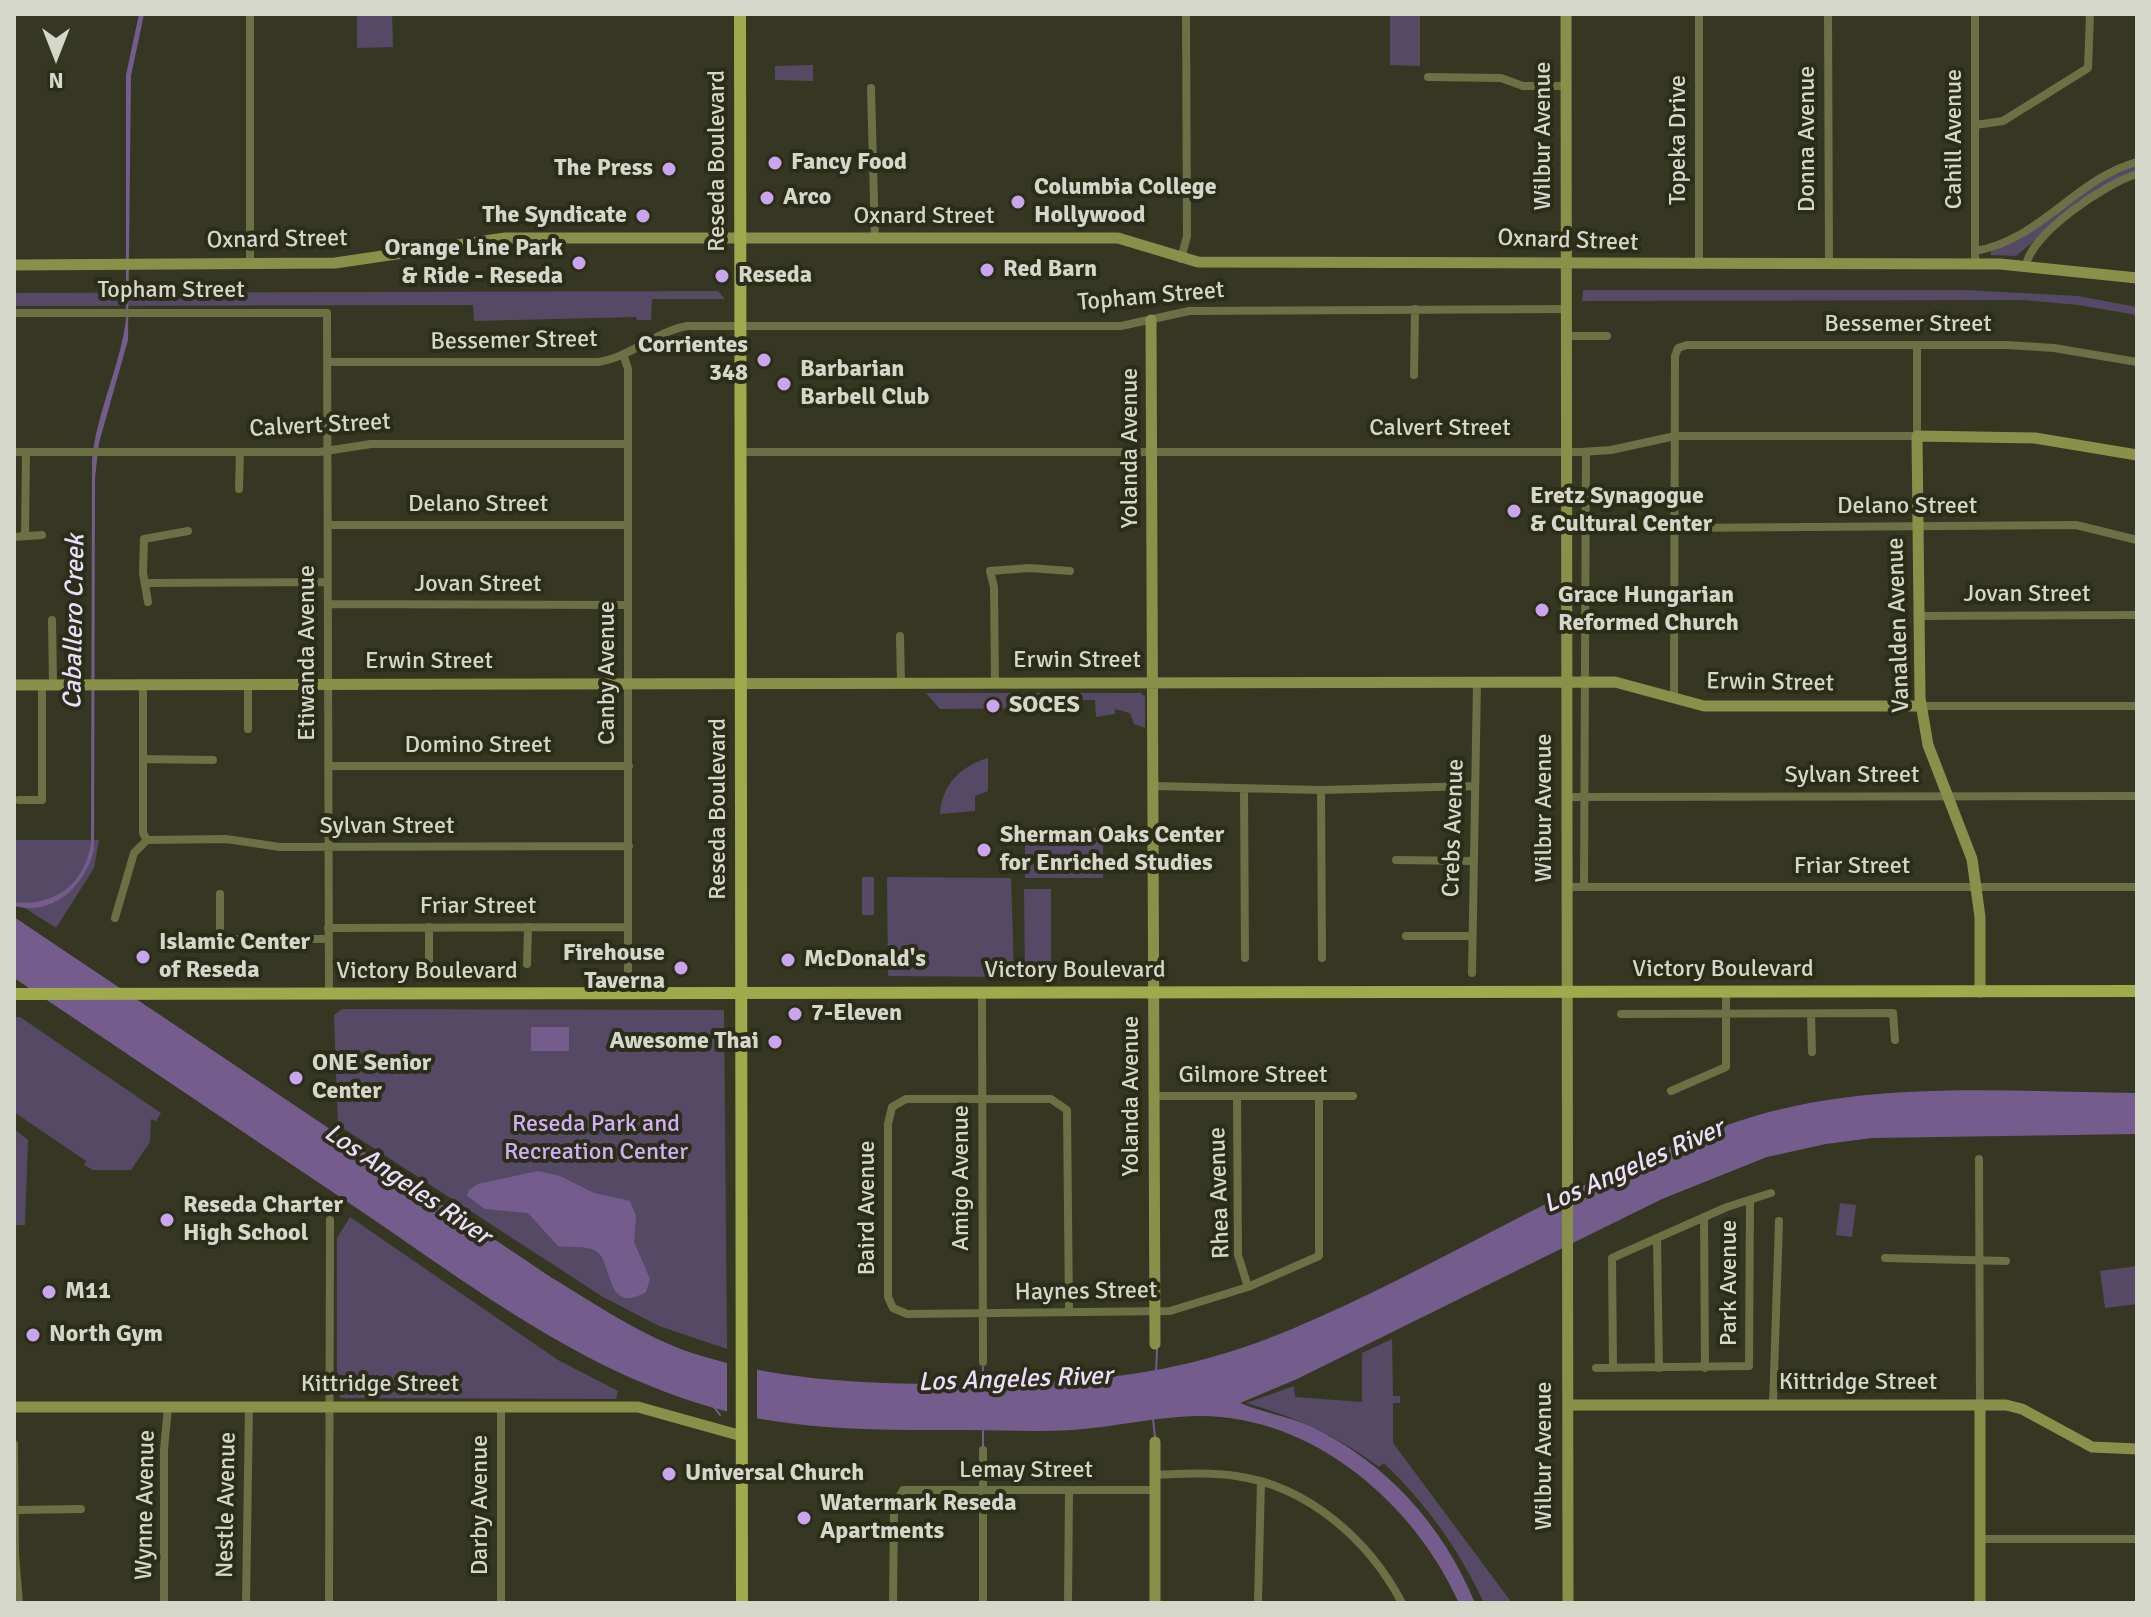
<!DOCTYPE html>
<style>
body{margin:0}
#map{position:relative;width:2151px;height:1617px;overflow:hidden;background:#353722;font-family:Signika,sans-serif}
canvas{display:block}
.frame{position:absolute;inset:0;border:16px solid #d5d7ca;pointer-events:none}
.north{position:absolute;left:16px;top:16px;width:80px;height:80px;-webkit-text-stroke:6px #2b2d18;paint-order:stroke;rotate:180deg;font-size:22px;font-weight:700;line-height:32px;text-align:center;color:#d5d7ca}
.north::after{content:'';display:block;margin:auto;width:28px;height:36px;background:#d5d7ca;clip-path:polygon(50% 0,100% 100%,50% 72%,0 100%)}
</style>
<div id="map">
<canvas width="2151" height="1617"></canvas>
<div class="frame"></div>
<div class="north">N</div>
</div>
<script>
const ctx = document.querySelector('canvas').getContext('2d');
ctx.lineJoin = 'round';
function paint(path, color) { ctx.fillStyle = color; ctx.fill(path, 'evenodd'); }
function strokePath(path, color, width, dash) { ctx.strokeStyle = color; ctx.lineWidth = width; ctx.lineCap = dash ? 'butt' : 'round'; ctx.setLineDash(dash || []); ctx.stroke(path); }
function label(font, color, halo, rows, align = 'center') {
  ctx.font = font + ' Signika,sans-serif'; ctx.lineWidth = 8; ctx.setLineDash([]); ctx.textBaseline = 'middle'; ctx.strokeStyle = halo; ctx.fillStyle = color; for (const [text, x, y, turn = 0] of rows) {
    ctx.save(); ctx.translate(x, y); ctx.rotate((+turn || 0) * Math.PI / 180); ctx.textAlign = isNaN(turn) ? turn : align; if (halo) ctx.strokeText(text, 0, 0); ctx.fillText(text, 0, 0); ctx.restore();
  }
}
const green = new Path2D(`
 M 357,14 L 392,14 L 393,47 L 357,48 Z
 M 1390,14 L 1420,14 L 1420,66 L 1390,65 Z
 M 813,65 L 813,81 L 775,80 L 775,66 Z
 M 2137,165 L 2137,171 L 2099,188 L 2016,256 L 1991,255 L 1991,251 C 2032,237 2057,211 2092,187 C 2105,177 2122,172 2137,165 Z
 M 1583,290 L 1965,290 L 2078,296 L 2137,307 L 2137,315 L 2078,305 L 2023,300 L 1582,301 Z
 M 718,291 L 725,299 L 652,299 L 651,320 L 637,320 L 636,317 L 474,321 L 473,305 L 14,306 L 14,293 Z
 M 926,693 L 1141,693 L 1145,697 L 1145,728 L 1134,724 L 1130,713 L 1115,709 L 1115,714 L 1096,717 L 1095,700 L 1061,700 L 1061,708 L 940,709 Z
 M 988,758 L 988,791 L 975,796 L 975,811 L 940,814 C 942,784 961,766 988,758 Z
 M 1057,828 L 1103,828 L 1103,878 L 1025,878 L 1025,845 L 1057,844 Z
 M 14,840 L 99,840 L 94,868 L 56,928 L 14,901 Z
 M 862,877 L 874,877 L 874,915 L 862,915 Z
 M 887,877 L 1011,878 L 1014,974 L 1011,977 L 888,976 Z
 M 1024,889 L 1051,889 L 1051,977 L 1025,977 Z
 M 342,1009 L 724,1010 L 727,1349 L 659,1326 L 603,1297 L 338,1125 L 334,1015 Z
 M 14,1017 L 20,1017 L 161,1113 L 156,1121 L 151,1119 L 150,1142 L 131,1170 L 93,1170 L 84,1165 L 86,1161 L 14,1112 Z
 M 14,1129 L 28,1140 L 25,1225 L 14,1225 Z
 M 1840,1203 L 1856,1205 L 1852,1237 L 1836,1235 Z
 M 350,1217 L 558,1360 L 618,1391 L 616,1399 L 341,1398 L 337,1391 L 337,1238 Z
 M 2137,1266 L 2137,1304 L 2105,1308 L 2100,1271 Z
 M 1392,1339 L 1393,1396 L 1400,1396 L 1400,1403 L 1393,1403 L 1393,1443 L 1512,1603 L 1484,1603 C 1459,1549 1427,1505 1384,1463 L 1379,1467 C 1338,1436 1295,1417 1246,1403 L 1294,1386 L 1295,1397 L 1362,1402 L 1362,1353 Z`);
const water = new Path2D(`
 M 139,14 L 144,14 L 131,76 L 128,340 L 99,443 L 95,478 L 94,850 C 84,886 55,916 14,906 L 14,902 C 55,907 85,884 91,843 L 92,461 C 96,413 120,368 126,319 L 126,75 Z
 M 14,917 L 552,1278 C 597,1305 642,1336 692,1353 C 775,1380 862,1384 948,1384 C 1075,1384 1173,1379 1292,1329 C 1443,1266 1582,1172 1739,1121 C 1867,1079 2004,1092 2137,1093 L 2137,1134 L 1872,1138 L 1826,1144 L 1767,1157 L 1662,1199 L 1297,1379 L 1240,1403 C 1261,1412 1287,1416 1310,1426 C 1386,1462 1443,1525 1475,1603 L 1459,1603 C 1414,1503 1312,1414 1196,1416 C 1155,1417 1114,1427 1073,1430 C 1037,1432 1001,1430 965,1430 C 898,1430 833,1431 767,1420 C 608,1392 488,1297 358,1209 C 243,1132 129,1055 14,978 Z
 M 531,1027 L 569,1027 L 569,1051 L 531,1051 Z
 M 538,1171 L 560,1176 L 594,1193 L 630,1201 L 636,1216 L 634,1242 L 650,1279 L 646,1292 C 604,1316 614,1262 596,1251 C 586,1245 569,1248 558,1246 L 528,1213 L 485,1209 L 467,1196 L 469,1190 L 478,1184 Z`);
const pier = new Path2D(`
 M 727,1359 L 757,1364 L 757,1422 L 727,1415 Z`);
const stream = new Path2D(`
 M 1156,1374 L 1157,1349
 M 983,1385 L 983,1367
 M 714,1407 L 720,1415
 M 1153,1419 L 1155,1437
 M 983,1431 L 983,1449`);
const street = new Path2D(`
 M 250,14 L 250,264
 M 1699,14 L 1699,265
 M 1828,14 L 1829,264
 M 1975,14 L 1975,264
 M 1428,77 L 1501,78 L 1523,86 L 1566,86
 M 871,88 L 875,239
 M 1975,125 L 2003,121 L 2088,68 L 2090,14
 M 1975,251 C 2041,240 2075,179 2137,162
 M 1181,259 L 1187,236 L 1186,14
 M 2026,265 C 2032,233 2106,183 2137,174
 M 14,313 L 327,313 L 329,994
 M 1566,336 L 1607,336
 M 623,354 L 628,369 L 628,993
 M 328,362 L 598,362 C 631,357 655,332 687,326 L 1121,326 L 1189,311 L 1566,309
 M 1414,375 L 1415,309
 M 14,452 L 319,452 L 371,444 L 628,444
 M 740,452 L 1581,452 L 1611,450 L 1675,436 L 1917,436 L 1917,345
 M 239,489 L 240,452
 M 328,525 L 628,525
 M 1675,528 L 2076,525 L 2137,540
 M 25,536 L 26,452
 M 14,537 L 42,535
 M 146,583 L 328,582
 M 148,602 L 143,573 L 144,539 L 188,531
 M 328,604 L 628,605
 M 1918,616 L 2137,615
 M 52,620 L 53,685
 M 900,636 L 901,683
 M 995,683 L 994,587 L 990,571 L 1029,568 L 1070,571
 M 143,685 L 143,833 L 147,840
 M 248,685 L 248,729
 M 1674,699 L 1675,356 L 1678,348 L 1687,345 L 2007,345 L 2054,348 L 2137,362
 M 1921,706 L 2137,706
 M 143,759 L 213,760
 M 328,766 L 629,766
 M 1154,786 L 1321,790 L 1475,786
 M 1244,790 L 1245,958
 M 1321,790 L 1322,958
 M 1567,797 L 2137,796
 M 19,800 L 42,800 L 42,685
 M 147,840 L 226,839 L 280,847 L 629,846
 M 1396,860 L 1472,861
 M 1567,887 L 2137,887
 M 1584,887 L 1586,452
 M 115,918 L 134,853 L 147,840
 M 328,928 L 628,927
 M 1406,936 L 1472,936
 M 194,939 L 328,939
 M 220,939 L 220,894
 M 429,964 L 429,927
 M 527,964 L 528,927
 M 1472,973 L 1477,683
 M 982,993 L 983,1362
 M 1621,1014 L 1893,1013 L 1895,1040
 M 1811,1014 L 1812,1052
 M 1671,1091 L 1726,1067 L 1726,992
 M 1153,1096 L 1353,1096
 M 1237,1096 L 1238,1255 L 1248,1287
 M 1979,1159 L 1980,1405
 M 1704,1217 L 1705,1368
 M 1657,1238 L 1659,1368
 M 1885,1258 L 2006,1261
 M 1069,1312 L 1067,1110 L 1051,1099 L 906,1099 L 892,1107 L 888,1124 L 888,1297 L 893,1308 L 907,1314 L 1170,1311 L 1248,1287 L 1319,1256 L 1319,1096
 M 1596,1368 L 1749,1366 L 1750,1200
 M 1613,1368 L 1612,1258 L 1727,1207 L 1771,1193
 M 1773,1405 L 1779,1221
 M 501,1407 L 501,1603
 M 14,1444 L 15,1555 L 19,1603
 M 1155,1475 C 1181,1474 1209,1472 1236,1476 C 1308,1486 1369,1540 1402,1603
 M 15,1510 L 81,1509
 M 1980,1539 L 2137,1539
 M 164,1603 L 164,1450 L 168,1407
 M 246,1603 L 249,1407
 M 329,1603 L 330,1220
 M 893,1603 L 894,1507 L 903,1490 L 1154,1490
 M 983,1603 L 983,1450
 M 1068,1603 L 1069,1491
 M 1258,1603 L 1261,1481`);
const secondary = new Path2D(`
 M 1566,14 L 1568,1603
 M 14,265 L 335,263 L 505,238 L 1118,238 L 1198,262 L 2000,264 L 2137,278
 M 1151,320 L 1155,1344
 M 14,685 L 1615,682 L 1704,706 L 1921,706
 M 1980,992 L 1980,917 L 1972,859 L 1928,745 L 1920,698 L 1917,436 L 2035,438 L 2137,455
 M 1568,1405 L 2006,1405 L 2022,1409 L 2092,1447 L 2137,1449
 M 1980,1405 L 1980,1603
 M 14,1407 L 638,1407 L 742,1436
 M 1155,1603 L 1155,1442`);
const primary = new Path2D(`
 M 740,14 L 742,1603
 M 14,994 L 2137,991`);
const markers = [
 [775,163,8,"#c8a5ee"],
 [669,169,8,"#c8a5ee"],
 [767,198,8,"#c8a5ee"],
 [1018,202,8,"#c8a5ee"],
 [643,216,8,"#c8a5ee"],
 [579,263,8,"#c8a5ee"],
 [987,270,8,"#c8a5ee"],
 [722,276,8,"#c8a5ee"],
 [764,360,8,"#c8a5ee"],
 [784,384,8,"#c8a5ee"],
 [1514,511,8,"#c8a5ee"],
 [1542,610,8,"#c8a5ee"],
 [993,706,8,"#c8a5ee"],
 [984,850,8,"#c8a5ee"],
 [143,957,8,"#c8a5ee"],
 [788,960,8,"#c8a5ee"],
 [681,968,8,"#c8a5ee"],
 [795,1014,8,"#c8a5ee"],
 [775,1042,8,"#c8a5ee"],
 [296,1078,8,"#c8a5ee"],
 [167,1220,8,"#c8a5ee"],
 [49,1292,8,"#c8a5ee"],
 [33,1335,8,"#c8a5ee"],
 [669,1474,8,"#c8a5ee"],
 [804,1518,8,"#c8a5ee"]
];
const streetNames = [
 ["Wilbur Avenue",1544,136,-90],
 ["Donna Avenue",1808,139,-90],
 ["Cahill Avenue",1955,139,-90],
 ["Topeka Drive",1679,140,-90],
 ["Reseda Boulevard",718,161,-90],
 ["Oxnard Street",924,217],
 ["Oxnard Street",277,240,-1],
 ["Oxnard Street",1568,241,2],
 ["Topham Street",171,291],
 ["Topham Street",1151,297,-5],
 ["Bessemer Street",1908,325],
 ["Bessemer Street",514,341,-1],
 ["Calvert Street",320,426,-3],
 ["Calvert Street",1440,429],
 ["Yolanda Avenue",1131,448,-90],
 ["Delano Street",478,505],
 ["Delano Street",1907,507],
 ["Jovan Street",478,585],
 ["Jovan Street",2027,595],
 ["Vanalden Avenue",1899,625,-92],
 ["Etiwanda Avenue",308,653,-90],
 ["Erwin Street",1077,661],
 ["Erwin Street",429,662],
 ["Canby Avenue",608,673,-90],
 ["Erwin Street",1770,683,1],
 ["Domino Street",478,746],
 ["Sylvan Street",1852,776],
 ["Wilbur Avenue",1545,808,-90],
 ["Reseda Boulevard",719,809,-90],
 ["Sylvan Street",387,827],
 ["Crebs Avenue",1454,828,-88],
 ["Friar Street",1852,867],
 ["Friar Street",478,907],
 ["Victory Boulevard",1723,970],
 ["Victory Boulevard",1075,971],
 ["Victory Boulevard",427,972],
 ["Gilmore Street",1253,1076],
 ["Yolanda Avenue",1132,1096,-90],
 ["Amigo Avenue",962,1178,-90],
 ["Rhea Avenue",1220,1193,-92],
 ["Baird Avenue",868,1208,-90],
 ["Park Avenue",1730,1283,-90],
 ["Haynes Street",1086,1292,-1],
 ["Kittridge Street",1858,1383],
 ["Kittridge Street",380,1385],
 ["Wilbur Avenue",1545,1456,-90],
 ["Lemay Street",1026,1471],
 ["Wynne Avenue",146,1505,-89],
 ["Nestle Avenue",227,1505,-89],
 ["Darby Avenue",481,1505,-90]
];
const poiNames = [
 ["Fancy Food",791,163],
 ["The Press",653,169,"right"],
 ["Columbia College",1034,188],
 ["Hollywood",1034,216],
 ["Arco",783,198],
 ["The Syndicate",627,216,"right"],
 ["Orange Line Park",563,249,"right"],
 ["& Ride - Reseda",563,277,"right"],
 ["Red Barn",1003,270],
 ["Reseda",738,276],
 ["Corrientes",748,346,"right"],
 ["348",748,374,"right"],
 ["Barbarian",800,370],
 ["Barbell Club",800,398],
 ["Eretz Synagogue",1530,497],
 ["& Cultural Center",1530,525],
 ["Grace Hungarian",1558,596],
 ["Reformed Church",1558,624],
 ["SOCES",1009,706],
 ["Sherman Oaks Center",1000,836],
 ["for Enriched Studies",1000,864],
 ["Islamic Center",159,943],
 ["of Reseda",159,971],
 ["Firehouse",665,954,"right"],
 ["Taverna",665,982,"right"],
 ["McDonald's",804,960],
 ["7-Eleven",811,1014],
 ["Awesome Thai",759,1042,"right"],
 ["ONE Senior",312,1064],
 ["Center",312,1092],
 ["Reseda Charter",183,1206],
 ["High School",183,1234],
 ["M11",65,1292],
 ["North Gym",49,1335],
 ["Universal Church",685,1474],
 ["Watermark Reseda",820,1504],
 ["Apartments",820,1532]
];
const parkNames = [
 ["Reseda Park and",596,1125],
 ["Recreation Center",596,1153]
];
const waterNames = [
 ["Caballero Creek",75,622,-89],
 ["Los Angeles River",1634,1167,-24],
 ["Los Angeles River",407,1185,34],
 ["Los Angeles River",1015,1380,-2]
];
paint(green, '#564965');
paint(water, '#745d8c');
paint(pier, '#353722');
strokePath(stream, '#745d8c', 2);
strokePath(street, '#6b7045', 8);
strokePath(secondary, '#8a904a', 11);
strokePath(primary, '#a1a94d', 12);
for (const [x, y, r, color] of markers) { const dot = new Path2D(); dot.arc(x, y, r, 0, 2 * Math.PI); ctx.fillStyle = color; ctx.fill(dot); strokePath(dot, '#2b2d18', 3); }
label('24px', '#d5d7ca', '#2b2d18', streetNames);
label('bold 24px', '#d5d7ca', '#2b2d18', poiNames, 'left');
label('24px', '#d2aef8', '#2b2d18', parkNames);
label('italic 26px', '#ebddfb', '#2b2d18', waterNames);
</script>
